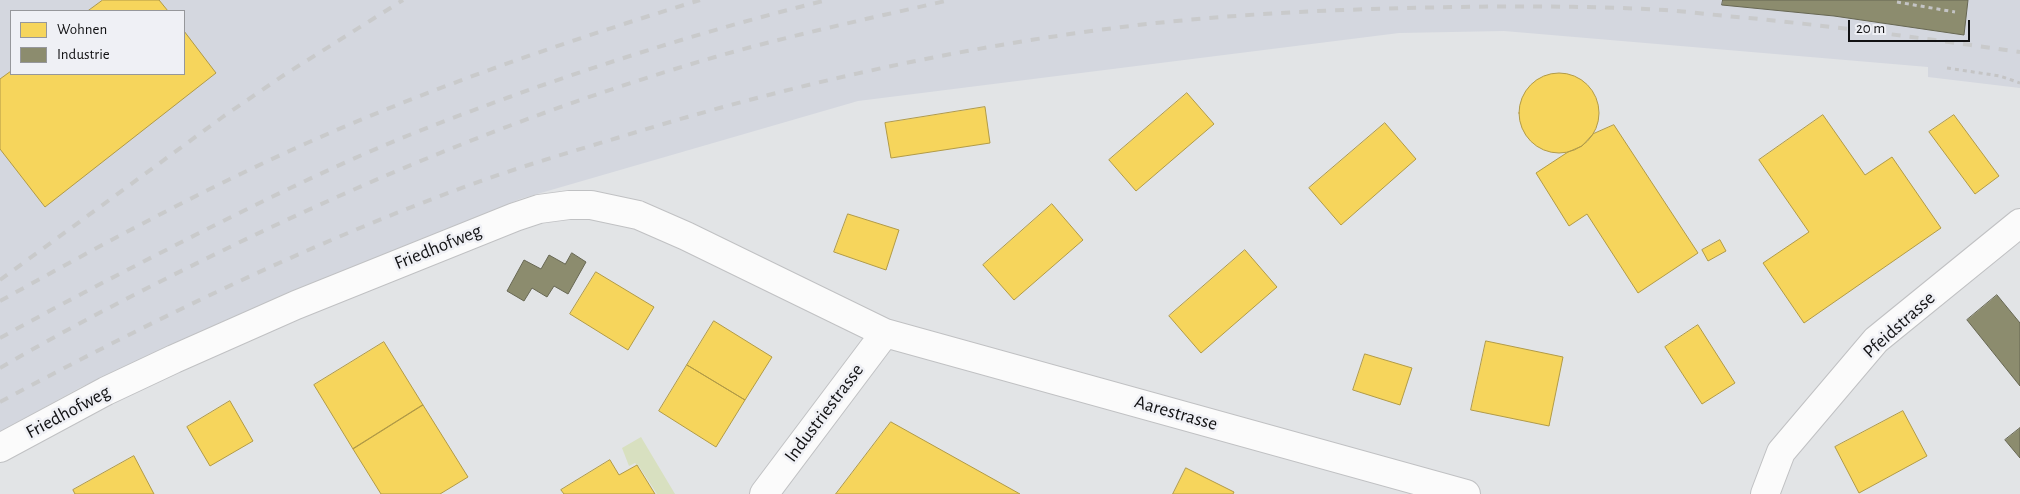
<!DOCTYPE html>
<style>
body{margin:0}
#map{position:relative;width:2020px;height:494px;overflow:hidden;background:#e2e4e6;font-family:"Alegreya Sans",sans-serif}
canvas{display:block}
.legend{position:absolute;left:10px;top:10px;width:175px;height:65px;box-sizing:border-box;background:#eff0f5;border:1px solid #96979b;margin:0;padding:6px 9px;list-style:none;font-size:15px;color:#111113}
.legend li{display:flex;align-items:center;gap:10px;height:25px}
.legend b{width:25px;border:1px solid #96979b}
.scale{position:absolute;left:1848px;top:20px;width:122px;height:22px;box-sizing:border-box;border:2px solid #111113;border-top:0;padding-left:6px;font-size:15px;line-height:18px;white-space:nowrap;color:#111113;-webkit-text-stroke:4px #eff0f5;paint-order:stroke}
</style>
<div id="map">
<canvas width="2020" height="494"></canvas>
<ul class="legend">
<li><b style="height:14px;background:#f6d55c"></b>Wohnen</li>
<li><b style="height:14px;background:#8c8c6e"></b>Industrie</li>
</ul>
<div class="scale">20 m</div>
</div>
<script>
const ctx = document.querySelector('canvas').getContext('2d');
ctx.lineJoin = 'round';
function paint(path, color) { ctx.fillStyle = color; ctx.fill(path, 'evenodd'); }
function strokePath(path, color, width, dash) { ctx.strokeStyle = color; ctx.lineWidth = width; ctx.lineCap = dash ? 'butt' : 'round'; ctx.setLineDash(dash || []); ctx.stroke(path); }
function label(font, color, halo, rows, align = 'center') {
  ctx.font = font + ' "Alegreya Sans",sans-serif'; ctx.lineWidth = 5; ctx.setLineDash([]); ctx.textBaseline = 'middle'; ctx.strokeStyle = halo; ctx.fillStyle = color; for (const [text, x, y, turn = 0] of rows) {
    ctx.save(); ctx.translate(x, y); ctx.rotate((+turn || 0) * Math.PI / 180); ctx.textAlign = isNaN(turn) ? turn : align; if (halo) ctx.strokeText(text, 0, 0); ctx.fillText(text, 0, 0); ctx.restore();
  }
}
const built = new Path2D(`
 M 0,0 L 2020,0 L 2020,88 L 1928,77 L 1928,67 L 1504,31 L 1399,33 L 858,101 L 520,199 L 81,387 L 0,432 ZM 11,11 L 184,11 L 184,74 L 11,74 Z`);
const green = new Path2D(`
 M 641,437 L 675,494 L 657,494 L 640,468 L 635,463 L 629,466 L 622,448 Z`);
const homes = new Path2D(`
 M 103,0 L 159,0 L 168,11 L 88,11 Z
 M 184,31 L 216,73 L 45,207 L 0,149 L 0,79 L 11,71 L 11,74 L 184,74 Z
 M1519 113a40 40 0 1 1 80 0a40 40 0 1 1-80 0Z
 M 1187,93 L 1214,124 L 1136,191 L 1109,160 Z
 M 985,107 L 990,143 L 891,158 L 885,123 Z
 M 1823,115 L 1865,175 L 1892,157 L 1941,228 L 1804,323 L 1763,263 L 1809,232 L 1759,160 Z
 M 1954,115 L 1999,176 L 1975,194 L 1929,132 Z
 M 1385,123 L 1416,159 L 1341,225 L 1309,188 Z
 M 1614,125 L 1698,253 L 1638,293 L 1587,214 L 1569,226 L 1536,173 L 1568,152 L 1582,146 L 1593,134 Z
 M 1052,204 L 1083,240 L 1014,300 L 983,265 Z
 M 848,214 L 899,230 L 886,270 L 834,252 Z
 M 1720,240 L 1726,251 L 1708,261 L 1702,250 Z
 M 1245,250 L 1277,287 L 1201,353 L 1169,316 Z
 M 596,272 L 654,307 L 628,350 L 570,314 Z
 M 714,321 L 772,357 L 745,400 L 687,365 Z
 M 1698,325 L 1735,383 L 1702,404 L 1665,347 Z
 M 1486,341 L 1563,357 L 1549,426 L 1471,410 Z
 M 384,342 L 423,405 L 353,449 L 314,385 Z
 M 1365,354 L 1412,368 L 1400,405 L 1353,390 Z
 M 687,365 L 745,400 L 716,447 L 659,411 Z
 M 230,401 L 253,441 L 210,466 L 187,427 Z
 M 423,405 L 468,477 L 440,494 L 381,494 L 353,449 Z
 M 1903,411 L 1927,456 L 1859,493 L 1835,447 Z
 M 891,422 L 1020,494 L 836,494 Z
 M 134,456 L 154,494 L 75,494 L 73,490 Z
 M 610,460 L 619,475 L 637,465 L 655,494 L 564,494 L 561,490 Z
 M 1186,468 L 1234,492 L 1233,494 L 1173,494 Z`);
const industry = new Path2D(`
 M 1723,0 L 1968,0 L 1964,35 L 1834,16 L 1722,5 Z
 M 572,253 L 586,262 L 568,294 L 554,286 L 547,297 L 532,288 L 524,301 L 507,291 L 524,260 L 541,269 L 549,255 L 565,264 Z
 M 1997,295 L 2020,323 L 2020,386 L 1967,320 Z
 M 2020,428 L 2020,458 L 2005,440 Z`);
const path = new Path2D(`
 M 1897,2 L 1955,12
 M 1947,68 L 2000,76 L 2020,83`);
const minor = new Path2D(`
 M 0,448 L 106,391 L 174,359 L 296,305 L 515,217 L 539,209 L 569,205 L 591,205 L 638,215 L 686,236 L 885,333 L 1466,494
 M 764,494 L 885,333
 M 1765,494 L 1781,452 L 1876,340 L 2020,223`);
const rail = new Path2D(`
 M 0,280 L 224,116 L 284,75 L 403,0
 M 0,301 C 101,245 202,190 307,143 C 435,86 567,41 700,0
 M 0,338 C 72,298 146,260 219,223 C 293,186 368,150 445,121 C 570,73 698,32 827,0
 M 0,368 C 77,323 156,283 236,244 C 391,169 550,105 715,57 C 792,35 871,18 950,0
 M 0,402 C 151,321 306,245 467,186 C 516,168 567,153 617,138 C 775,89 935,52 1099,30 C 1216,14 1336,9 1455,7 C 1525,6 1595,6 1665,10 C 1693,12 1721,16 1749,18 C 1840,27 1930,39 2020,52`);
const streetNames = [
 ["Friedhofweg",438,247,-22],
 ["Pfeidstrasse",1899,325,-42],
 ["Friedhofweg",68,412,-28],
 ["Industriestrasse",824,413,-53],
 ["Aarestrasse",1176,413,16]
];
paint(built, '#d4d7df');
paint(green, '#d8e0c0');
paint(homes, '#f6d55c');
strokePath(homes, '#b19a46', 1);
paint(industry, '#8c8c6e');
strokePath(industry, '#676753', 1);
strokePath(minor, '#c0c1c3', 30);
strokePath(path, '#c4c4c5', 3, [4, 4]);
strokePath(minor, '#fbfbfb', 28);
strokePath(rail, '#c9cacb', 4, [9, 9]);
label('19px', '#111113', '#eff0f5', streetNames);
</script>
